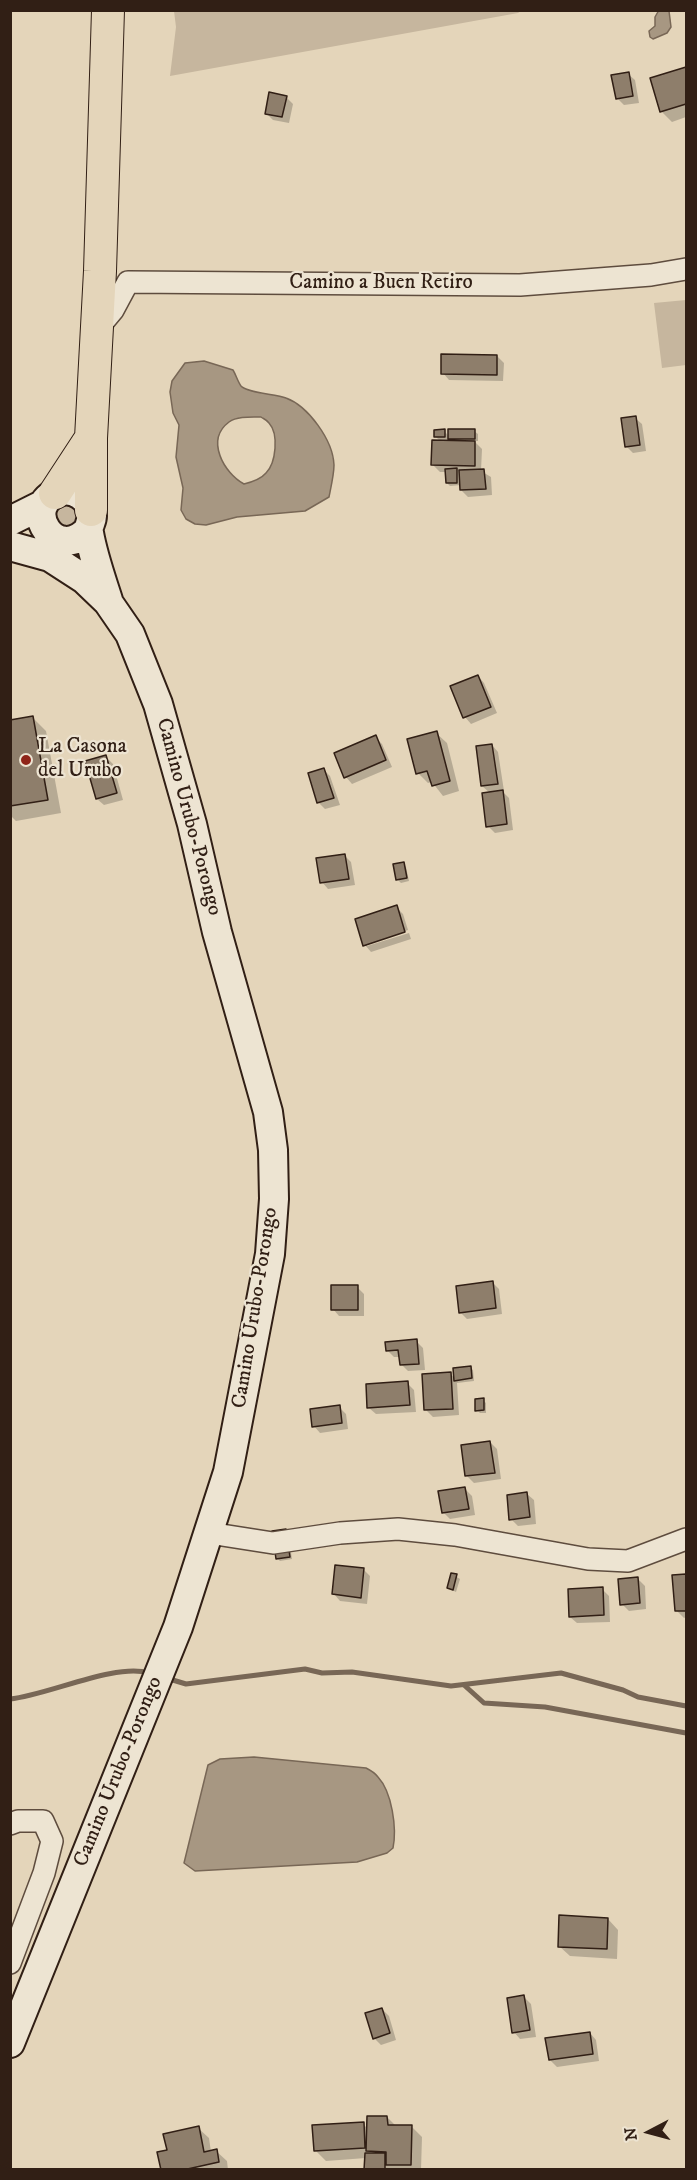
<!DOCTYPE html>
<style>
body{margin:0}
#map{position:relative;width:697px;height:2180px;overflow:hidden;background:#e4d5ba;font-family:"IM FELL DW Pica",serif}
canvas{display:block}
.frame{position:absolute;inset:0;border:12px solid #311f15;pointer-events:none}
.north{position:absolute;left:619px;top:2102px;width:60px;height:60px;-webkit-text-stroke:4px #ede4d2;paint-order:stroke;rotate:264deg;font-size:16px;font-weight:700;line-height:24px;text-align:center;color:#311f15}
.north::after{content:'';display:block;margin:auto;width:21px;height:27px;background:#311f15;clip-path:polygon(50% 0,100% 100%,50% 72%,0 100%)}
</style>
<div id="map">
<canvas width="697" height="2180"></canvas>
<div class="frame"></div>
<div class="north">N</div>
</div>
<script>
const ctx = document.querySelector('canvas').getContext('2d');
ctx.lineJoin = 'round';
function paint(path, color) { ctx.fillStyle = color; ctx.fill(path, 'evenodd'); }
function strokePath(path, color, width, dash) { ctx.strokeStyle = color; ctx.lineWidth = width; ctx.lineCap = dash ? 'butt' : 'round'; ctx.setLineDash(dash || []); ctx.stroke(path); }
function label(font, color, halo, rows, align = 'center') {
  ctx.font = font + ' "IM FELL DW Pica",serif'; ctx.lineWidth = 4.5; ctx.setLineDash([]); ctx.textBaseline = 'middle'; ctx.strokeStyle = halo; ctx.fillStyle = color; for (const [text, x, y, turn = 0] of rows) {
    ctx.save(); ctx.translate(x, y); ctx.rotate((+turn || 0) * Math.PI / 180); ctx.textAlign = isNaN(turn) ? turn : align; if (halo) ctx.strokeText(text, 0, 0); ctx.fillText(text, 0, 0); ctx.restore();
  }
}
const green = new Path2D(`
 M 174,11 L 174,10 L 521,11 L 518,13 L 170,76 L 176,27 Z
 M 686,300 L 686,365 L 662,368 L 654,303 Z
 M 66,502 L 80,510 L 74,529 L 56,524 L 55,510 Z`);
const water = new Path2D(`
 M 659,10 L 669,11 L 671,27 L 667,33 L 653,39 L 650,37 L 649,31 L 655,26 L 655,17 Z
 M 204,361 L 233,370 C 236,375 238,382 241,386 C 247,393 276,394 286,398 C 308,406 333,440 334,465 C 334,474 331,487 329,497 L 305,511 L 237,517 L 206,525 L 195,524 L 186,519 L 181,510 L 183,488 L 176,457 L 179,425 L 173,413 L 170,392 L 172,381 L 185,363 ZM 261,417 C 264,419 267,420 269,423 C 279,434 276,463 266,473 C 261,479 252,482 244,484 C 224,473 205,440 229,422 C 237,416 251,417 261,417 Z
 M 254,1757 L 366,1768 C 370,1770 375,1773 378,1777 C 392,1792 397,1828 393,1848 L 387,1853 L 357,1862 L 195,1871 L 184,1863 L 208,1765 L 220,1759 Z`);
const shadow = new Path2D(`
 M 686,68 L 686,117 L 672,122 L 662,112 L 652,79 Z
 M 628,74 L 635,80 L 639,103 L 624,105 L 617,98 Z
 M 286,97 L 293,104 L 289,123 L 273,120 L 266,113 Z
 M 497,356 L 504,363 L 503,381 L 449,380 L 443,373 Z
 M 635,418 L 642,424 L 646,451 L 633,453 L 626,446 Z
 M 444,431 L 449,436 L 474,431 L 478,434 L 478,441 L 474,441 L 482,449 L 481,471 L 491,477 L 492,495 L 468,497 L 461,490 L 461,485 L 450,486 L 447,483 L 447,472 L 440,472 L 433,465 L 441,442 L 436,437 Z
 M 478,676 L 484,683 L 497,713 L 471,724 L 465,717 L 452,687 Z
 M 32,717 L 46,731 L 61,813 L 16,821 L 10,815 L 10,721 Z
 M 436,733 L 447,743 L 459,791 L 443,796 L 432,782 L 428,783 L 418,773 Z
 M 375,737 L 382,744 L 392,767 L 352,784 L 346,777 Z
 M 492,745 L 498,752 L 504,791 L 502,791 L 509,798 L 513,830 L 495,833 L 488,826 L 490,793 L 482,786 Z
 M 106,757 L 113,764 L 123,800 L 104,805 L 97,799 Z
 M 324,770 L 330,776 L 340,805 L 325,809 L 319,803 L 309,774 Z
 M 344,855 L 351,862 L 355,885 L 328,889 L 322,882 Z
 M 403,864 L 406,867 L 409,881 L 401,883 L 398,880 Z
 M 396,907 L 403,914 L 408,930 L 367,943 L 367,946 L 409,933 L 411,939 L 371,952 L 365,945 Z
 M 492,1282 L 499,1289 L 502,1314 L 467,1319 L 460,1312 Z
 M 357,1287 L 364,1294 L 364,1316 L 339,1316 L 333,1309 Z
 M 416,1341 L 423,1348 L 425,1370 L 408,1371 L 401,1364 L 400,1357 L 394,1357 L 387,1350 Z
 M 470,1367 L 473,1370 L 474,1381 L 457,1383 L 459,1415 L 433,1417 L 426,1410 L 450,1373 L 455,1379 Z
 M 407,1383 L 414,1390 L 416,1412 L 376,1414 L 369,1408 Z
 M 483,1400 L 486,1403 L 486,1413 L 480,1413 L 477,1410 Z
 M 339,1407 L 346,1414 L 348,1429 L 320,1433 L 314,1426 Z
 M 490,1442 L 497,1449 L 501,1479 L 474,1483 L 467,1476 Z
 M 465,1489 L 472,1496 L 475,1515 L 450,1519 L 443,1512 Z
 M 527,1494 L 534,1500 L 536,1524 L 518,1526 L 511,1519 Z
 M 288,1533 L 292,1559 L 280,1561 L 277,1558 Z
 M 363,1569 L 370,1576 L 367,1604 L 340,1601 L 334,1594 Z
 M 452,1574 L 460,1579 L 456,1592 L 448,1588 Z
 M 686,1576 L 686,1617 L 684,1618 L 677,1611 L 674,1577 Z
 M 638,1579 L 645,1586 L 646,1609 L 629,1611 L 622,1604 Z
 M 602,1589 L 609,1596 L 610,1622 L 577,1623 L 570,1617 Z
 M 608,1919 L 618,1930 L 617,1959 L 570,1956 L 559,1946 Z
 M 524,1997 L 531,2004 L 536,2037 L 520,2039 L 514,2032 Z
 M 382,2009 L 389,2016 L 396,2040 L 381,2045 L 374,2038 Z
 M 590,2033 L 596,2040 L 599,2061 L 557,2067 L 550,2060 Z
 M 387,2117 L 396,2126 L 411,2126 L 422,2137 L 421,2170 L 393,2170 L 391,2168 L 391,2170 L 366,2170 L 366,2158 L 326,2161 L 315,2150 L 363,2124 L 368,2129 Z
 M 198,2128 L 209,2138 L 211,2152 L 216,2151 L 227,2161 L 228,2170 L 163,2170 L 168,2151 Z`);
const stream = new Path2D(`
 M 166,1678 L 186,1684 L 305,1669 L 322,1673 L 352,1672 L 451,1686 L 561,1673 L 623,1690 L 638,1697 L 686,1706
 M 464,1685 L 484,1703 L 545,1707 L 686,1733
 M 10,1699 C 49,1695 114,1663 149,1673`);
const building = new Path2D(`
 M 686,67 L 686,104 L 660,112 L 650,78 Z
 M 629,72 L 633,96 L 616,99 L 611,75 Z
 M 269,92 L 287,96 L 282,117 L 265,114 Z
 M 441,354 L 497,355 L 497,375 L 441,374 Z
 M 636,416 L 640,445 L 625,447 L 621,418 Z
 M 445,429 L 445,437 L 434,437 L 434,430 Z
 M 448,429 L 475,429 L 475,439 L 448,439 Z
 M 432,440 L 475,441 L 475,466 L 431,465 Z
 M 457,468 L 457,483 L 446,483 L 445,469 Z
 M 484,469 L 486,489 L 460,490 L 459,470 Z
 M 478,675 L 491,707 L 463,718 L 450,686 Z
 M 33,716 L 48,800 L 10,806 L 10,720 Z
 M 437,731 L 450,781 L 432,786 L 427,771 L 416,774 L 407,739 Z
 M 376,735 L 386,760 L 344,778 L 334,753 Z
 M 492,744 L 498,784 L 481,786 L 476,746 Z
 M 106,755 L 117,793 L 96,799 L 85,761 Z
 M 324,768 L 334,798 L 317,803 L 308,773 Z
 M 503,790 L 507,824 L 486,827 L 482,793 Z
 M 345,854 L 349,879 L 320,883 L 316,858 Z
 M 404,862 L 407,878 L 396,880 L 393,864 Z
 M 397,905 L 405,932 L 363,946 L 355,919 Z
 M 493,1281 L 496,1308 L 459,1313 L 456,1286 Z
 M 331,1285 L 358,1285 L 358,1310 L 331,1310 Z
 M 417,1339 L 419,1364 L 400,1365 L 398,1350 L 386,1351 L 385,1342 Z
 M 471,1366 L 472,1378 L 454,1381 L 453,1368 Z
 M 451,1372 L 453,1409 L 424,1410 L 422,1374 Z
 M 408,1381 L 410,1405 L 367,1408 L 366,1384 Z
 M 484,1398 L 484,1410 L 475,1411 L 475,1399 Z
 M 340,1405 L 342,1423 L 312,1427 L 310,1409 Z
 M 490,1441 L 495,1473 L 465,1476 L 461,1445 Z
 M 465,1487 L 469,1509 L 442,1513 L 438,1491 Z
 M 527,1492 L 530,1517 L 509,1520 L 507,1495 Z
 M 286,1529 L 290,1557 L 276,1559 L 272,1531 Z
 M 335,1565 L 364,1568 L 361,1598 L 332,1594 Z
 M 451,1573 L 457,1574 L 453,1590 L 447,1588 Z
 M 686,1574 L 686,1611 L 675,1611 L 672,1575 Z
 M 638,1577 L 640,1603 L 620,1605 L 618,1579 Z
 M 603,1587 L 604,1615 L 569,1617 L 568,1589 Z
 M 559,1915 L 608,1918 L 607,1949 L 558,1947 Z
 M 524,1995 L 530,2030 L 512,2033 L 507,1998 Z
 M 382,2008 L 390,2033 L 373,2039 L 365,2013 Z
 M 590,2032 L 593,2054 L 549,2060 L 545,2038 Z
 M 367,2116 L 387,2116 L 388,2125 L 412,2125 L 411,2165 L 386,2165 L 386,2152 L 366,2151 Z
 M 364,2122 L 365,2148 L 314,2151 L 312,2125 Z
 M 199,2126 L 204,2152 L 217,2149 L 219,2162 L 183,2170 L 161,2170 L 157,2152 L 167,2150 L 163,2134 Z
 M 365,2153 L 385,2153 L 385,2170 L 364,2170 Z`);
const street = new Path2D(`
 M 98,328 L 113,310 L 128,282 L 520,285 L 651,275 L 686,269
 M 209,1533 L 273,1543 L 340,1533 L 398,1529 L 455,1535 L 588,1559 L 628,1561 L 686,1539
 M 10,1824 L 18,1821 L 43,1821 L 52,1841 L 44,1873 L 10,1963`);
const secondary = new Path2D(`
 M 10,521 L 44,504
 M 88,530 C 56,564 21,509 56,493 C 72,485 92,498 92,516 C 92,522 87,527 89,533 C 93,556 101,578 108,600
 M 10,546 L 50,557 L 84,579 L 108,602 L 130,634 L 158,704 L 192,824 L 217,932 L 268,1112 L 273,1150 L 274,1199 L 270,1254 L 228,1472 L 178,1627 L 10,2043`);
const primary = new Path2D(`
 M 55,493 L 91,438
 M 91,510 L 91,438 L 100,271 L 108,10`);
const markers = [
 [26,760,6,"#8f2418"]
];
const streetNames = [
 ["Camino a Buen Retiro",381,284],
 ["Camino Urubo-Porongo",188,817,75],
 ["Camino Urubo-Porongo",256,1308,-81],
 ["Camino Urubo-Porongo",119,1772,-68]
];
const poiNames = [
 ["La Casona",38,748],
 ["del Urubo",38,772]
];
paint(green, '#c6b69e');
paint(water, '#a79782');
strokePath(water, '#786756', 1.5);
paint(shadow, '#0003');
strokePath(stream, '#786756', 5);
paint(building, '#8e7e6b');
strokePath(building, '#311f15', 1.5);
strokePath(street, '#5e4c3e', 24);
strokePath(secondary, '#311f15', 32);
strokePath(primary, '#311f15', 34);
strokePath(street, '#ede4d2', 21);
strokePath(secondary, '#ede4d2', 28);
strokePath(primary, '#e4d5ba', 32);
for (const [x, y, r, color] of markers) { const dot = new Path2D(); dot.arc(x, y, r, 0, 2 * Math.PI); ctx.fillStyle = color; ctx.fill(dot); strokePath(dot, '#ede4d2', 2); }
label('21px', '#311f15', '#ede4d2', streetNames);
label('21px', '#311f15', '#ede4d2', poiNames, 'left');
</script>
